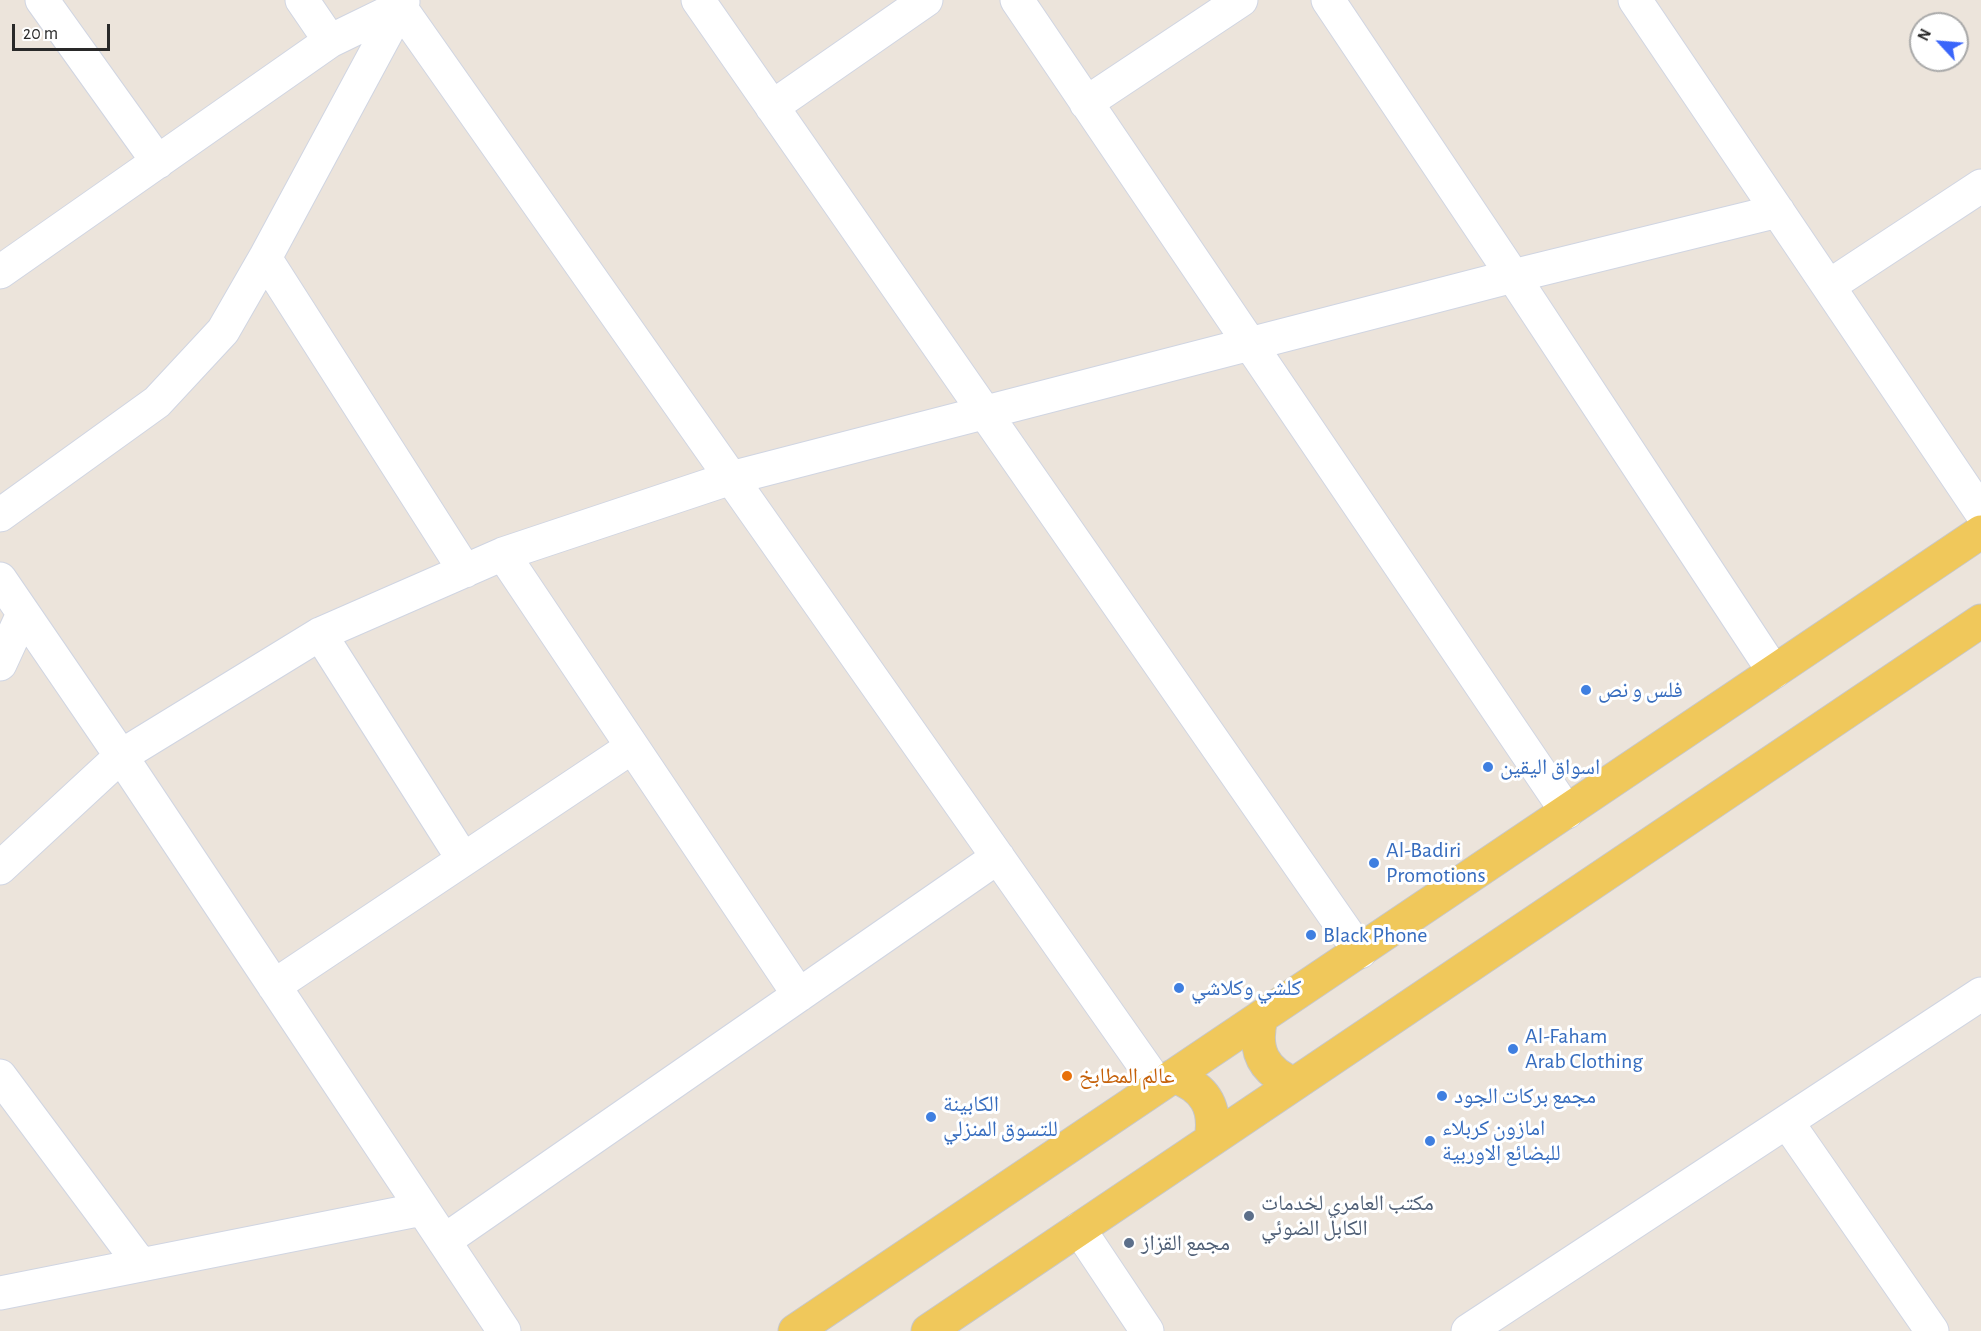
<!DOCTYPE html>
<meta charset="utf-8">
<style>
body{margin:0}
#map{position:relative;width:1981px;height:1331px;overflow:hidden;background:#ece4db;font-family:"Alegreya Sans",sans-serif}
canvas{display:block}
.north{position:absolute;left:1909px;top:12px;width:60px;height:60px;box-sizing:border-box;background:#fff;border:2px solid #a9a9a9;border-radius:50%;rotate:296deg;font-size:16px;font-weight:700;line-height:24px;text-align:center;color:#292929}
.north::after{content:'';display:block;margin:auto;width:21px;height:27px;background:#3a65fa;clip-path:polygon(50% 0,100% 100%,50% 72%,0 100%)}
.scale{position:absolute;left:12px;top:24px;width:98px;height:27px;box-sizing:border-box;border:3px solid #292929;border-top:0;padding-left:8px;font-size:18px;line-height:21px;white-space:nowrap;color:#292929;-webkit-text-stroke:4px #fff;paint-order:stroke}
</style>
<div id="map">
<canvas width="1981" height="1331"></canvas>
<div class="north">N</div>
<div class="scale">20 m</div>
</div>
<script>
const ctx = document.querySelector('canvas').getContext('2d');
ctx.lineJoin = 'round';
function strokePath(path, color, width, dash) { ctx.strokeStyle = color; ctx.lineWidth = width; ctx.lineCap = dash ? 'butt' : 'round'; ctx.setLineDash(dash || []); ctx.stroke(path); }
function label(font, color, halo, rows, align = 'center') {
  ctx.font = font + ' "Alegreya Sans","Noto Naskh Arabic",sans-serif'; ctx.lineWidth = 6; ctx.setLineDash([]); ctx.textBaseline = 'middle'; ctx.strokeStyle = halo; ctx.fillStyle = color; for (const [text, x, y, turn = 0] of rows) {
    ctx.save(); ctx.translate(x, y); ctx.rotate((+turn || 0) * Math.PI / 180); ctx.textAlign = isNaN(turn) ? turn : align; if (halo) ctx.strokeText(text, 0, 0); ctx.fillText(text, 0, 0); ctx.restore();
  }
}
const minor = new Path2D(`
 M 42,0 L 158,162
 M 302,0 L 330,41
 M 698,0 L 1360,952
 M 1017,0 L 1567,812
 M 1328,0 L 1513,276 L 1774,672
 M 1635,0 L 1981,512
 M 1086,103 L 1241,0
 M 772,107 L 926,0
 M 265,258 L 465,571
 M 0,272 L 330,41 L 400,7 L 1158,1085
 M 1829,286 L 1981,186
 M 0,515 L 157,402 L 223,331 L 265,258 L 403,2
 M 503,554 L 799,995
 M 0,579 L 121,756 L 504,1331
 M 320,634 L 463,859
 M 0,664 L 23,614
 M 0,868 L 121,756 L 320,634 L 503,554 L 731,478 L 1513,276 L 1778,211
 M 274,986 L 632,747
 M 0,1076 L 141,1265
 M 1787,1122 L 1932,1331
 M 1079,1229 L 1147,1331
 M 444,1241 L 998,857
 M 0,1293 L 422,1209
 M 1468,1331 L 1981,994`);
const major = new Path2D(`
 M 1261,1018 C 1253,1050 1263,1071 1294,1084
 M 1173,1076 C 1205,1087 1217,1107 1211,1140
 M 795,1331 C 1190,1064 1587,800 1981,532
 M 928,1331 L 1981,621`);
const markers = [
 [1586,690,6,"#3f7fe0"],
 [1488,767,6,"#3f7fe0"],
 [1374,863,6,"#3f7fe0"],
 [1311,935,6,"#3f7fe0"],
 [1179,988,6,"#3f7fe0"],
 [1513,1049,6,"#3f7fe0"],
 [1067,1076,6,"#e8710a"],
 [1442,1096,6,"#3f7fe0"],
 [931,1117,6,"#3f7fe0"],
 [1430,1141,6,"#3f7fe0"],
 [1249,1216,6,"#5c6f8a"],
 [1129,1243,6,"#5c6f8a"]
];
const shopNames = [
 ["فلس و نص",1598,690],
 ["اسواق اليقين",1500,767],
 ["Al-Badiri",1386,850],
 ["Promotions",1386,875],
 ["Black Phone",1323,935],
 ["كلشي وكلاشي",1191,988],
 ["Al-Faham",1525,1036],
 ["Arab Clothing",1525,1061],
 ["مجمع بركات الجود",1454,1096],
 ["الكابينة",943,1104],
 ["للتسوق المنزلي",943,1129],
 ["امازون كربلاء",1442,1128],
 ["للبضائع الاوربية",1442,1153]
];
const foodNames = [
 ["عالم المطابخ",1079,1076]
];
const serviceNames = [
 ["مكتب العامري لخدمات",1261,1203],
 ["الكابل الضوئي",1261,1228],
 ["مجمع القزاز",1141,1243]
];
strokePath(minor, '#d0d5e2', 35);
strokePath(major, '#c7c7c7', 35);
strokePath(minor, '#fff', 33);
strokePath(major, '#f0c85b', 33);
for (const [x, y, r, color] of markers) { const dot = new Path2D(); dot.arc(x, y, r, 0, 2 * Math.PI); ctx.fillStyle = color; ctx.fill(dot); strokePath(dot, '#fff', 2); }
label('22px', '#366cbe', '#fff', shopNames, 'left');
label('22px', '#c56008', '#fff', foodNames, 'left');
label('22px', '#4e5e75', '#fff', serviceNames, 'left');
</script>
